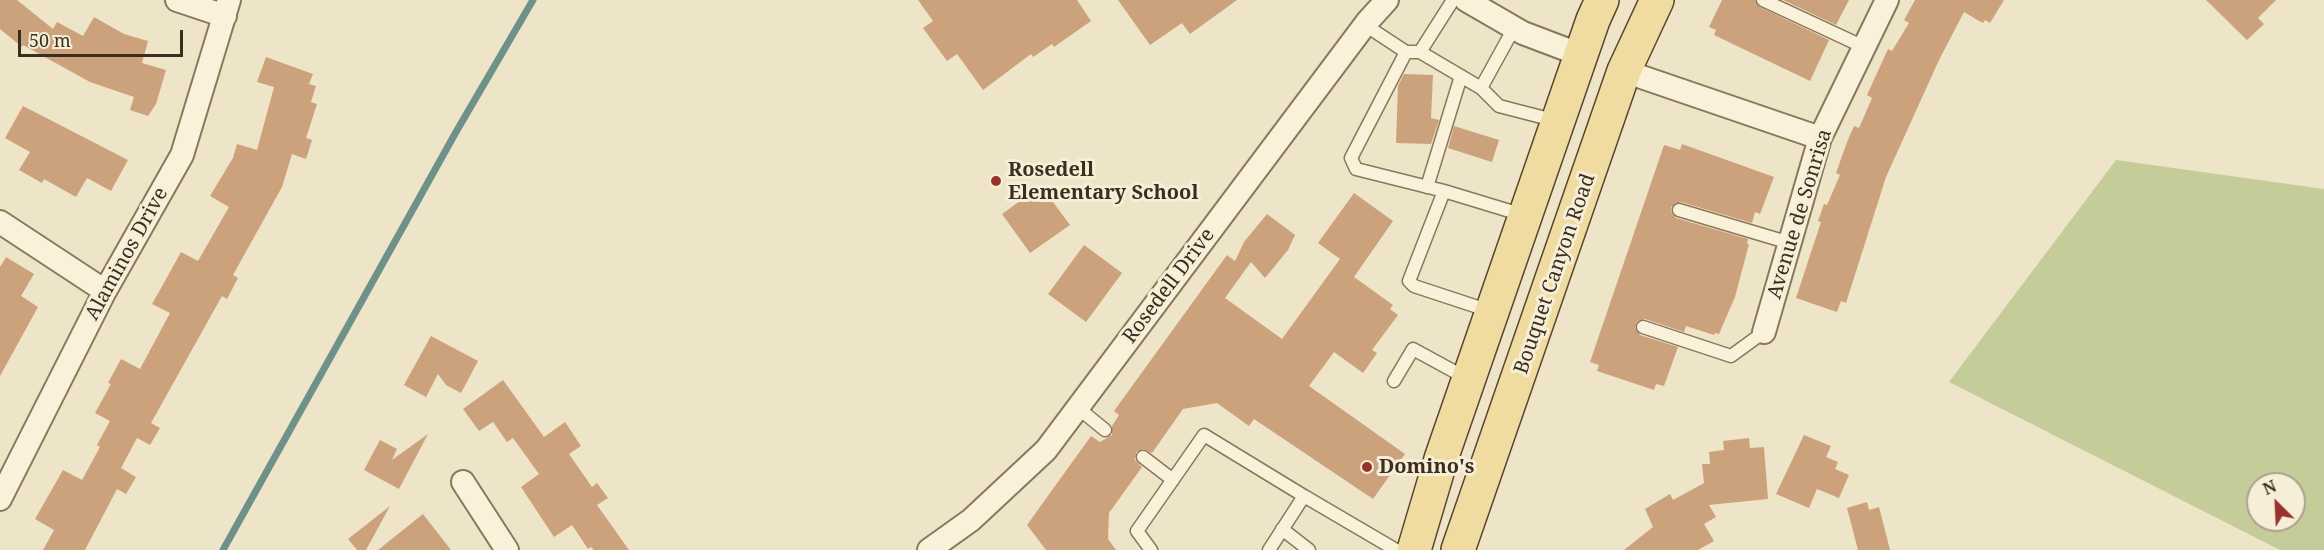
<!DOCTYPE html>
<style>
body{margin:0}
#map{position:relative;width:2324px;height:550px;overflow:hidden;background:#eee4c7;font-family:"Noto Serif",serif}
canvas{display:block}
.north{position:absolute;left:2246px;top:472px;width:60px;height:60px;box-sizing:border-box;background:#f6eed7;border:2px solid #aba18e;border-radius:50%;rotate:336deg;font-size:16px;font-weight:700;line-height:24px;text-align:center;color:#3a2e20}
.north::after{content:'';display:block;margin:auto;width:21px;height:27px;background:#99312c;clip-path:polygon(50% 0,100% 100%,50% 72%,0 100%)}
.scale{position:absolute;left:18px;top:30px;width:165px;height:27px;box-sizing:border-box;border:3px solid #3a2e20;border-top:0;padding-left:8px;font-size:18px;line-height:21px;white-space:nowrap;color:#3a2e20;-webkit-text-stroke:4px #f6eed7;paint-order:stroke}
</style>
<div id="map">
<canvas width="2324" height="550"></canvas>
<div class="north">N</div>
<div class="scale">50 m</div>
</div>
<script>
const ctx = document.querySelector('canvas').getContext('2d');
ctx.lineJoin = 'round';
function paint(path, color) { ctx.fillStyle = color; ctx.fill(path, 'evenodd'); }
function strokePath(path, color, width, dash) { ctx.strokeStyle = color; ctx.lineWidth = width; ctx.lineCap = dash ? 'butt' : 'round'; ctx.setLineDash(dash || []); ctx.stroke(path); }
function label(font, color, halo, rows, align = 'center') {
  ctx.font = font + ' "Noto Serif",serif'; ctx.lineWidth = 6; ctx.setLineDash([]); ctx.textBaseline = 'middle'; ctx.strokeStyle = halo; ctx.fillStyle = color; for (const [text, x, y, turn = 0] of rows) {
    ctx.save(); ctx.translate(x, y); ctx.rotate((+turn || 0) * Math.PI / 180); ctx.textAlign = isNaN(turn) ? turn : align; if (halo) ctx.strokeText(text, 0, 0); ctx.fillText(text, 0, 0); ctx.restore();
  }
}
const green = new Path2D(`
 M 2116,160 L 2324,189 L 2324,550 L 2280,550 L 1949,382 ZM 2258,484 L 2294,484 L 2294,520 L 2258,520 Z`);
const stream = new Path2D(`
 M 223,550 L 456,132 L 533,0`);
const building = new Path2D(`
 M 0,0 L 17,0 L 53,29 L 57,22 L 83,36 L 94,17 L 124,34 L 148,41 L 142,63 L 166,70 L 156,104 L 148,116 L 130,110 L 134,97 L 90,82 L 23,45 L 22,47 L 0,29 Z
 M 918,0 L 1077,0 L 1091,21 L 1054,47 L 1052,44 L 1033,57 L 1031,54 L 983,90 L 957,54 L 947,61 L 923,28 L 933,21 Z
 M 1118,0 L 1237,0 L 1190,34 L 1182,23 L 1150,45 Z
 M 1722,0 L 1755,0 L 1760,7 L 1829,40 L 1810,81 L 1714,35 L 1716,30 L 1709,27 Z
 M 1783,0 L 1849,0 L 1836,25 Z
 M 1915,0 L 2004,0 L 1990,23 L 1985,20 L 1983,23 L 1979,21 L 1964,12 L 1939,60 L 1886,177 L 1846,303 L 1841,301 L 1837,312 L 1796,298 L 1821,222 L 1818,221 L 1824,204 L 1827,205 L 1840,175 L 1836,173 L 1847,142 L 1854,126 L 1859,128 L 1872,98 L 1867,95 L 1888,49 L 1892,51 L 1909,23 L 1904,20 Z
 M 2206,0 L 2276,0 L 2258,18 L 2264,24 L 2247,40 Z
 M 266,57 L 313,74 L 309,84 L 316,86 L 311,102 L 317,104 L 306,138 L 312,140 L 306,159 L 292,154 L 282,187 L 233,275 L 238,278 L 227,299 L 222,296 L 151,423 L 160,428 L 150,445 L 137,438 L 121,468 L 136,477 L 126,494 L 117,489 L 85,550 L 43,550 L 54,530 L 35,519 L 63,470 L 82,480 L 100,447 L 97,445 L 110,421 L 95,413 L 111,384 L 108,383 L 121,359 L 140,369 L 170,313 L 152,304 L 165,281 L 181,252 L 198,261 L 229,207 L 210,196 L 233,158 L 237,144 L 257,150 L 274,87 L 257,82 Z
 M 1404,74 L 1433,75 L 1431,118 L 1439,120 L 1431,144 L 1396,143 L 1398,86 Z
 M 23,106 L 128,160 L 111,191 L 87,178 L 76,197 L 44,179 L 42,183 L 19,170 L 30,152 L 5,138 Z
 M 1454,126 L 1499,140 L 1492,162 L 1448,148 Z
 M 1682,144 L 1774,177 L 1760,214 L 1755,212 L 1752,223 L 1681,202 L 1671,207 L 1671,212 L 1676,218 L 1748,239 L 1747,244 L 1749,244 L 1735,297 L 1719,334 L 1715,333 L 1714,335 L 1686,326 L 1684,332 L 1645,319 L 1637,321 L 1635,328 L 1640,335 L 1678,347 L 1664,386 L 1656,384 L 1654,390 L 1597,371 L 1599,365 L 1590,362 L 1664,145 L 1680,150 Z
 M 1041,186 L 1070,225 L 1030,253 L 1002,214 Z
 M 1354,193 L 1393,221 L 1354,277 L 1393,305 L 1390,309 L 1398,315 L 1372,350 L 1377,353 L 1363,373 L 1334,352 L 1309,386 L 1405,454 L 1373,499 L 1254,419 L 1249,426 L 1217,403 L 1183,409 L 1152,453 L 1143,449 L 1136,452 L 1135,460 L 1142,467 L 1109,513 L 1108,539 L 1116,550 L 1046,550 L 1027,525 L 1091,436 L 1100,442 L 1112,435 L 1112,426 L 1119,415 L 1114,411 L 1227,255 L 1235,261 L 1244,242 L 1267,214 L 1295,235 L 1288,250 L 1265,278 L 1251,262 L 1225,298 L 1282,339 L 1340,259 L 1318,243 Z
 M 1084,245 L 1122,273 L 1086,322 L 1048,294 Z
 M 6,257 L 34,274 L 21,296 L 38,307 L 0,376 L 0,267 Z
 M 431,336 L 478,361 L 461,393 L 446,385 L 438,374 L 426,397 L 404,385 Z
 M 503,380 L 544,437 L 565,422 L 581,446 L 569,454 L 592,487 L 597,483 L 608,498 L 597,505 L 629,550 L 594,550 L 591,547 L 588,549 L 572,525 L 554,537 L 521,487 L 539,474 L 513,438 L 507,442 L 493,422 L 479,431 L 463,409 Z
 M 428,434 L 399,489 L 364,470 L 380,440 L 397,449 L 392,460 Z
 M 1804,435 L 1831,446 L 1826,457 L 1838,462 L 1835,469 L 1849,475 L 1839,498 L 1817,489 L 1809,508 L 1776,494 Z
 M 1749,438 L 1750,448 L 1764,447 L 1768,499 L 1709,505 L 1716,517 L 1704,524 L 1714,541 L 1698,550 L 1624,550 L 1653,527 L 1645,509 L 1670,494 L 1673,500 L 1704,483 L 1702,464 L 1710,464 L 1709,452 L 1724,450 L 1723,441 Z
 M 1867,502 L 1869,510 L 1879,507 L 1890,550 L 1858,550 L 1847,508 Z
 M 390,506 L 366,550 L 357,550 L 348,539 Z
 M 423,514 L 451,550 L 378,550 Z`);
const service = new Path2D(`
 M 1763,0 L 1864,47
 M 1365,25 L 1406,52 L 1420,52 L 1481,88 L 1499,106 L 1557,121
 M 1406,52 L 1351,158 L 1356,169 L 1444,191 L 1409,281 L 1414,286 L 1490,311
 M 1420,52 L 1453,0
 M 1481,88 L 1514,28
 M 1427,187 L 1461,76
 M 1444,191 L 1523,215
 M 1679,210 L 1790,243
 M 1643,327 L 1731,356 L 1764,332
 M 1394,381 L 1413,349 L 1468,379
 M 1078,408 L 1105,430
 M 1143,457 L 1173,480
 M 1282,529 L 1309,550
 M 1151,550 L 1137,531 L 1204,435 L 1304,496
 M 1269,550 L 1304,496 L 1396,550`);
const minor = new Path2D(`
 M 177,0 L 225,16
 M 1466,0 L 1523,33 L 1581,55
 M 1624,71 L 1820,138
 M 0,222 L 105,291
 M 1764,332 L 1820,138 L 1887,0
 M 463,482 L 507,550
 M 0,499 L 105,291 L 182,155 L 229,0
 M 929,550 L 971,520 L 1046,450 L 1367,22 L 1387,0`);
const primary = new Path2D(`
 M 1414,550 L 1441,459 L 1593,20 L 1602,0
 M 1458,550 L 1624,71 L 1657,0`);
const markers = [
 [996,181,6,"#99312c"],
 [1367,467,6,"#99312c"]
];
const poiNames = [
 ["Rosedell",1008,170],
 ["Elementary School",1008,193],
 ["Domino's",1379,467]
];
const streetNames = [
 ["Avenue de Sonrisa",1800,214,-73],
 ["Alaminos Drive",127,254,-61],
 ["Bouquet Canyon Road",1555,274,-71],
 ["Rosedell Drive",1169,286,-53]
];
paint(green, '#c4cd9a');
strokePath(stream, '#6e918a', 7);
paint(building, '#cca27d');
strokePath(service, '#8a775c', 15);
strokePath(minor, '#8a775c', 26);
strokePath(primary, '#584530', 36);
strokePath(service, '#f9f1da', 12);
strokePath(minor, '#f9f1da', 22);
strokePath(primary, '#f0dba0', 33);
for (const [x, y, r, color] of markers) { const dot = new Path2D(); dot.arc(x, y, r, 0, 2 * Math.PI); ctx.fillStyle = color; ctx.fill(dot); strokePath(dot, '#f6eed7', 2); }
label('bold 20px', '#3a2e20', '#f6eed7', poiNames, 'left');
label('20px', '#3a2e20', '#f6eed7', streetNames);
</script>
